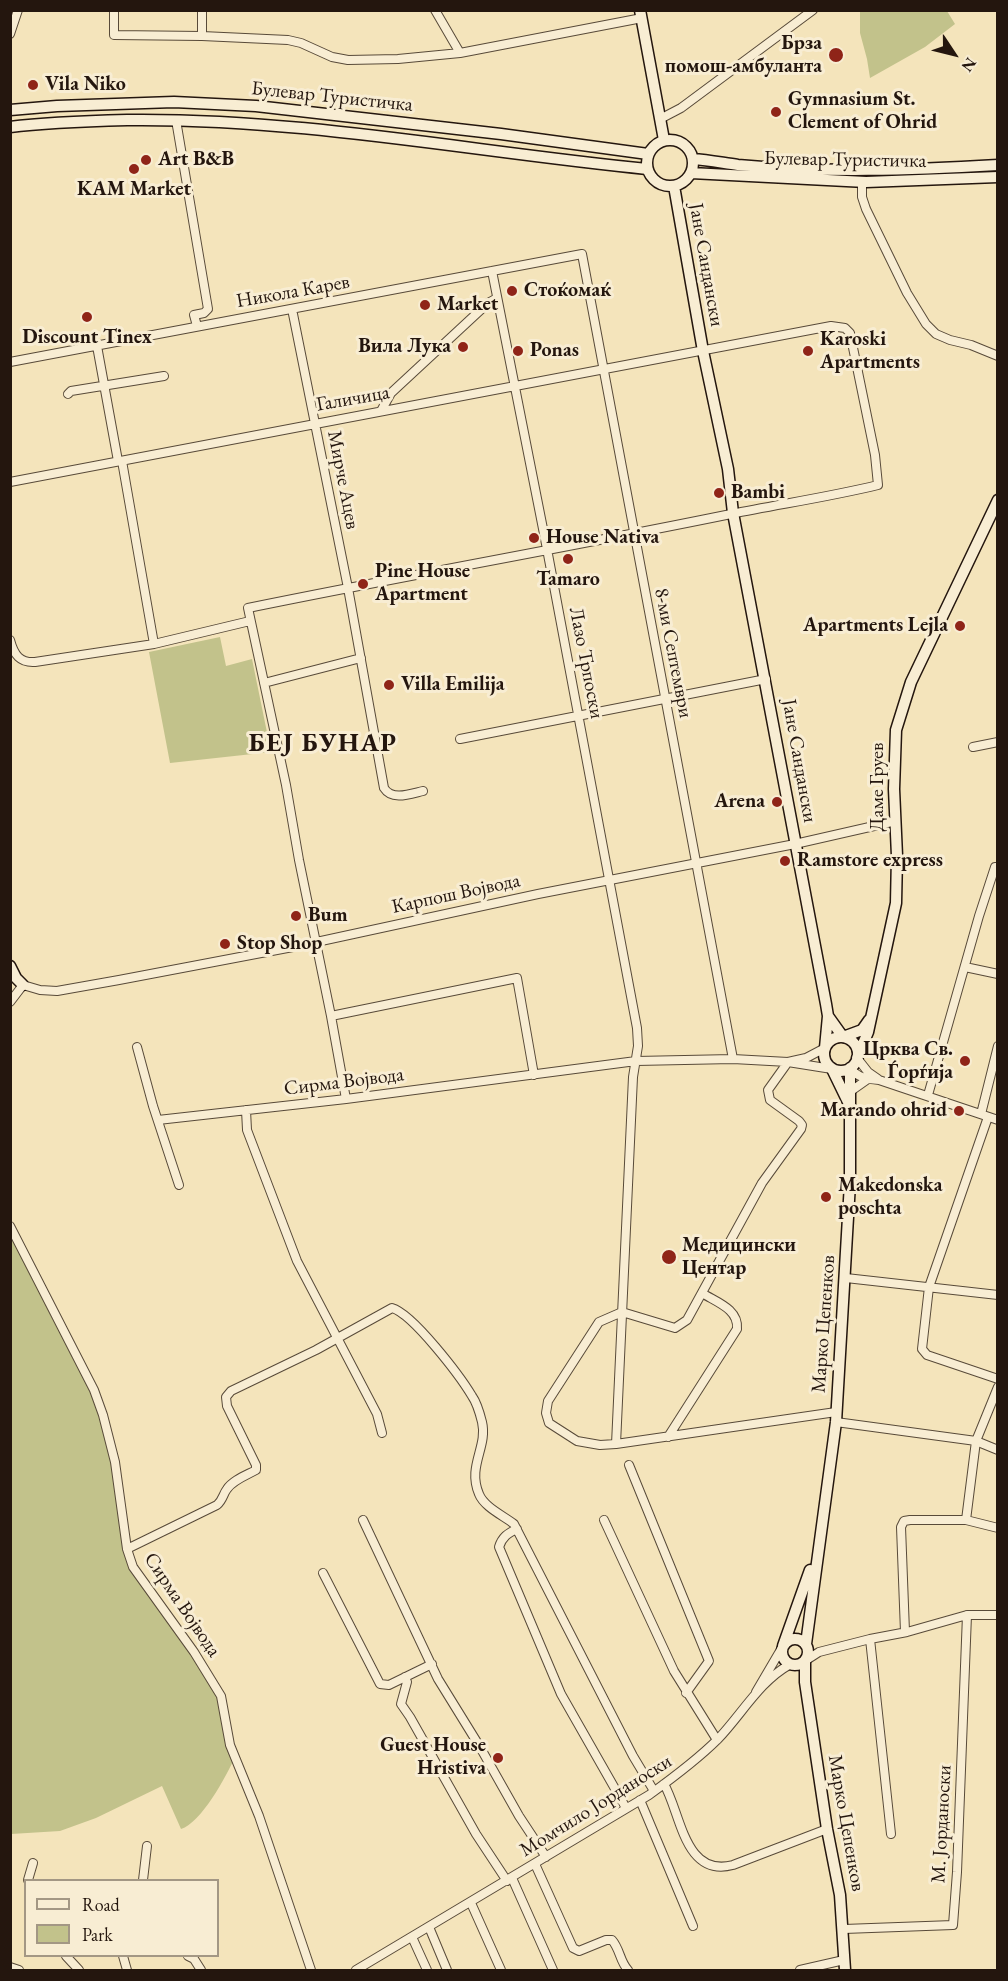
<!DOCTYPE html>
<meta charset="utf-8">
<style>
body{margin:0}
#map{position:relative;width:1008px;height:1981px;overflow:hidden;background:#f4e4bb;font-family:"EB Garamond",serif}
canvas{display:block}
.frame{position:absolute;inset:0;border:12px solid #24160e;pointer-events:none}
.legend{position:absolute;left:24px;top:1879px;width:195px;height:78px;box-sizing:border-box;background:#f8edd3;border:2px solid #a39784;margin:0;padding:8px 10px;list-style:none;font-size:18px;color:#24160e}
.legend li{display:flex;align-items:center;gap:12px;height:30px}
.legend b{width:30px;border:2px solid #a39784}
.north{position:absolute;left:924px;top:24px;width:60px;height:60px;-webkit-text-stroke:4px #f8edd3;paint-order:stroke;rotate:125deg;font-size:16px;font-weight:700;line-height:24px;text-align:center;color:#24160e}
.north::after{content:'';display:block;margin:auto;width:21px;height:27px;background:#24160e;clip-path:polygon(50% 0,100% 100%,50% 72%,0 100%)}
</style>
<div id="map">
<canvas width="1008" height="1981"></canvas>
<div class="frame"></div>
<ul class="legend">
<li><b style="height:8px;background:#f8edd3"></b>Road</li>
<li><b style="height:16px;background:#c2c28b"></b>Park</li>
</ul>
<div class="north">N</div>
</div>
<script>
const ctx = document.querySelector('canvas').getContext('2d');
ctx.lineJoin = 'round';
function paint(path, color) { ctx.fillStyle = color; ctx.fill(path, 'evenodd'); }
function strokePath(path, color, width, dash) { ctx.strokeStyle = color; ctx.lineWidth = width; ctx.lineCap = dash ? 'butt' : 'round'; ctx.setLineDash(dash || []); ctx.stroke(path); }
function label(font, color, halo, rows, align = 'center') {
  ctx.font = font + ' "EB Garamond",serif'; ctx.lineWidth = 6; ctx.setLineDash([]); ctx.textBaseline = 'middle'; ctx.strokeStyle = halo; ctx.fillStyle = color; for (const [text, x, y, turn = 0] of rows) {
    ctx.save(); ctx.translate(x, y); ctx.rotate((+turn || 0) * Math.PI / 180); ctx.textAlign = isNaN(turn) ? turn : align; if (halo) ctx.strokeText(text, 0, 0); ctx.fillText(text, 0, 0); ctx.restore();
  }
}
const green = new Path2D(`
 M 860,11 L 947,11 L 955,24 L 925,47 L 870,78 L 867,59 L 860,33 Z
 M 220,637 L 226,666 L 252,659 L 271,752 L 170,763 L 149,652 Z
 M 10,1226 L 103,1415 L 133,1567 L 221,1696 L 235,1757 C 226,1777 201,1823 181,1829 L 162,1786 L 96,1818 L 60,1831 L 11,1834 Z`);
const street = new Path2D(`
 M 114,10 L 114,35 L 202,36 L 288,40 L 301,43 L 332,57 L 348,60 L 398,59 L 460,53 L 435,10
 M 202,10 L 202,36
 M 10,34 L 18,10
 M 460,53 L 642,18
 M 660,119 L 681,108 L 813,10
 M 176,120 L 208,309 L 204,313 L 194,315 L 197,326
 M 862,182 L 862,197 L 866,209 L 907,293 L 926,324 L 936,334 L 950,340 L 971,345 L 998,356
 M 492,271 L 547,549 L 637,1028 L 638,1046 L 633,1077 L 616,1444 L 836,1412
 M 292,309 L 348,588 L 384,788 C 392,801 410,794 423,791
 M 97,346 L 118,461
 M 10,362 L 582,254 L 733,1059
 M 68,394 L 71,391 L 164,376
 M 381,411 L 391,393 L 488,303 L 497,298
 M 122,461 L 154,644
 M 10,482 L 831,326 L 845,328 L 850,333 L 875,455 L 878,485 C 829,497 780,504 731,514 C 570,547 409,575 248,608 L 286,785 L 299,860 L 331,1016 L 346,1099
 M 10,640 C 14,655 20,663 35,662 L 154,644 L 250,621
 M 264,683 L 361,658
 M 460,739 L 766,679
 M 973,747 L 998,742
 M 965,967 L 998,974
 M 10,1002 L 23,985 L 40,990 L 57,991 L 119,980 L 298,946 L 538,894 L 795,844 L 896,821
 M 331,1016 L 517,978 L 534,1075
 M 137,1047 L 153,1106 L 179,1185
 M 857,1058 L 868,1072 L 878,1079
 M 850,1068 C 858,1078 867,1079 879,1080 L 998,1120
 M 851,1091 L 868,1079
 M 928,1095 L 979,916 L 995,867 L 998,867
 M 246,1110 L 247,1130 L 297,1261 L 377,1414 L 382,1433
 M 981,1114 L 998,1046
 M 988,1117 L 929,1287 L 922,1349 L 927,1355 L 998,1379
 M 158,1120 L 346,1099 L 636,1061 L 733,1059 L 788,1062 L 832,1069
 M 10,1226 L 94,1390 L 103,1415 L 115,1462 L 127,1549 L 133,1567 L 194,1652 L 221,1696 L 230,1745 L 259,1816 L 311,1970
 M 846,1278 L 998,1295
 M 836,1422 L 976,1441 L 998,1450
 M 668,1437 L 737,1329 C 739,1309 716,1302 702,1293
 M 616,1444 L 600,1445 L 577,1441 L 549,1423 L 546,1413 L 548,1401 L 599,1322 L 622,1312 L 675,1328 L 687,1320 L 762,1183 L 801,1129 L 802,1125 L 799,1121 L 770,1100 L 768,1090 L 788,1062 L 806,1058 L 825,1048
 M 629,1465 L 709,1661 L 686,1693
 M 363,1520 L 438,1679 L 480,1747 L 519,1816 L 546,1857
 M 604,1520 L 674,1671 L 717,1740
 M 966,1520 L 998,1528
 M 517,1529 C 508,1533 502,1537 499,1547 L 561,1694 L 626,1808
 M 127,1549 L 217,1505 C 223,1500 223,1494 227,1489 C 233,1480 247,1475 256,1470 L 256,1465 L 227,1406 L 226,1397 L 231,1391 L 316,1350 L 392,1308 C 413,1314 460,1376 472,1396 C 477,1403 480,1414 482,1422 C 488,1447 467,1466 479,1494 C 484,1507 504,1516 514,1524 L 633,1756 L 654,1791
 M 323,1573 L 380,1684 L 389,1685 L 432,1664
 M 905,1632 L 901,1527 L 904,1521 L 910,1520 L 966,1520 L 976,1441 L 998,1387
 M 870,1639 L 891,1834
 M 805,1661 L 819,1652 L 870,1639 L 907,1632 L 967,1615 L 998,1615
 M 405,1677 L 407,1682 L 401,1704 L 410,1717 L 476,1834 L 507,1881
 M 756,1692 L 783,1646
 M 664,1784 C 681,1813 684,1878 733,1865 L 827,1829
 M 640,1800 L 693,1926
 M 535,1864 L 573,1948 L 579,1951 L 606,1940 L 612,1940 C 620,1949 620,1962 628,1970
 M 512,1878 L 553,1970
 M 28,1880 L 33,1863
 M 143,1880 L 147,1846
 M 471,1903 L 501,1970
 M 429,1927 L 447,1970
 M 844,1929 L 953,1925 L 957,1872 L 967,1615
 M 412,1937 L 427,1970
 M 66,1956 L 79,1970
 M 123,1956 L 127,1970
 M 188,1956 L 194,1959 L 201,1970
 M 10,1967 L 19,1970
 M 356,1970 L 649,1795 C 674,1777 697,1760 718,1739 C 741,1715 760,1681 789,1665
 M 800,1970 L 844,1960`);
const secondary = new Path2D(`
 M 640,10 L 664,140
 M 10,110 L 57,106 L 174,102 L 256,106 L 501,134 L 648,154
 M 10,127 C 49,122 89,121 128,120 C 302,118 474,152 647,169
 M647 163a23 23 0 1 1 46 0a23 23 0 1 1-46 0Z
 M 693,159 C 708,160 723,163 738,165 C 824,173 912,170 998,165
 M 691,173 L 866,182 L 998,177
 M 674,186 L 703,351 L 728,469 L 733,513 L 826,1004 L 828,1016 L 825,1048
 M 10,966 L 16,978 L 23,985
 M 828,1016 L 843,1037 L 862,1030 L 869,1020
 M824 1054a17 17 0 1 1 34 0a17 17 0 1 1-34 0Z
 M 857,1058 L 868,1032 L 896,903 L 897,856 L 894,789 L 896,730 L 911,682 L 998,500
 M 832,1069 L 849,1104
 M782 1652a13 13 0 1 1 26 0a13 13 0 1 1-26 0Z
 M 806,1644 L 836,1422 L 850,1183 L 850,1068
 M 783,1646 L 810,1570
 M 805,1661 L 805,1682 L 827,1829 L 840,1895 L 845,1970`);
const markers = [
 [836,55,8,"#8f2418"],
 [33,85,6,"#8f2418"],
 [776,112,6,"#8f2418"],
 [146,160,6,"#8f2418"],
 [134,169,6,"#8f2418"],
 [512,291,6,"#8f2418"],
 [425,305,6,"#8f2418"],
 [87,317,6,"#8f2418"],
 [463,347,6,"#8f2418"],
 [518,351,6,"#8f2418"],
 [808,351,6,"#8f2418"],
 [719,493,6,"#8f2418"],
 [534,538,6,"#8f2418"],
 [568,559,6,"#8f2418"],
 [363,584,6,"#8f2418"],
 [960,626,6,"#8f2418"],
 [389,685,6,"#8f2418"],
 [777,802,6,"#8f2418"],
 [785,861,6,"#8f2418"],
 [296,916,6,"#8f2418"],
 [225,944,6,"#8f2418"],
 [965,1061,6,"#8f2418"],
 [959,1111,6,"#8f2418"],
 [826,1197,6,"#8f2418"],
 [669,1257,8,"#8f2418"],
 [498,1758,6,"#8f2418"]
];
const poiNames = [
 ["Брза",822,44,"right"],
 ["помош-амбуланта",822,67,"right"],
 ["Vila Niko",45,85],
 ["Gymnasium St.",788,100],
 ["Clement of Ohrid",788,123],
 ["Art B&B",158,160],
 ["KAM Market",134,190,"center"],
 ["Стоќомаќ",524,291],
 ["Market",437,305],
 ["Discount Tinex",87,338,"center"],
 ["Karoski",820,340],
 ["Apartments",820,363],
 ["Вила Лука",451,347,"right"],
 ["Ponas",530,351],
 ["Bambi",731,493],
 ["House Nativa",546,538],
 ["Pine House",375,572],
 ["Apartment",375,595],
 ["Tamaro",568,580,"center"],
 ["Apartments Lejla",948,626,"right"],
 ["Villa Emilija",401,685],
 ["Arena",765,802,"right"],
 ["Ramstore express",797,861],
 ["Bum",308,916],
 ["Stop Shop",237,944],
 ["Црква Св.",953,1050,"right"],
 ["Ѓoрѓијa",953,1073,"right"],
 ["Marando ohrid",947,1111,"right"],
 ["Makedonska",838,1186],
 ["poschta",838,1209],
 ["Медицински",682,1246],
 ["Центар",682,1269],
 ["Guest House",486,1746,"right"],
 ["Hristiva",486,1769,"right"]
];
const streetNames = [
 ["Булевар Туристичка",332,97,6],
 ["Булевар Туристичка",845,160,1],
 ["Јане Сандански",706,265,80],
 ["Никола Карев",293,292,-10],
 ["Галичица",353,399,-10],
 ["Мирче Ацев",343,480,79],
 ["8-ми Септември",673,653,79],
 ["Лазо Трпоски",586,663,79],
 ["Јане Сандански",799,761,80],
 ["Даме Груев",878,787,-90],
 ["Карпош Војвода",456,894,-12],
 ["Сирма Војвода",344,1082,-7],
 ["Марко Цепенков",824,1324,-86],
 ["Сирма Војвода",182,1605,56],
 ["Момчило Јорданоски",596,1806,-32],
 ["Марко Цепенков",846,1823,80],
 ["М. Јорданоски",942,1824,-87]
];
const districtNames = [
 ["БЕЈ БУНАР",323,744]
];
paint(green, '#c2c28b');
strokePath(street, '#584a39', 10);
strokePath(secondary, '#24160e', 13);
strokePath(street, '#f8edd3', 8);
strokePath(secondary, '#f8edd3', 10);
for (const [x, y, r, color] of markers) { const dot = new Path2D(); dot.arc(x, y, r, 0, 2 * Math.PI); ctx.fillStyle = color; ctx.fill(dot); strokePath(dot, '#f8edd3', 2); }
label('bold 20px', '#24160e', '#f8edd3', poiNames, 'left');
label('20px', '#24160e', '#f8edd3', streetNames);
ctx.letterSpacing = '1.5px';
label('bold 26px', '#24160e', '#f8edd3', districtNames);
ctx.letterSpacing = '0px';
</script>
